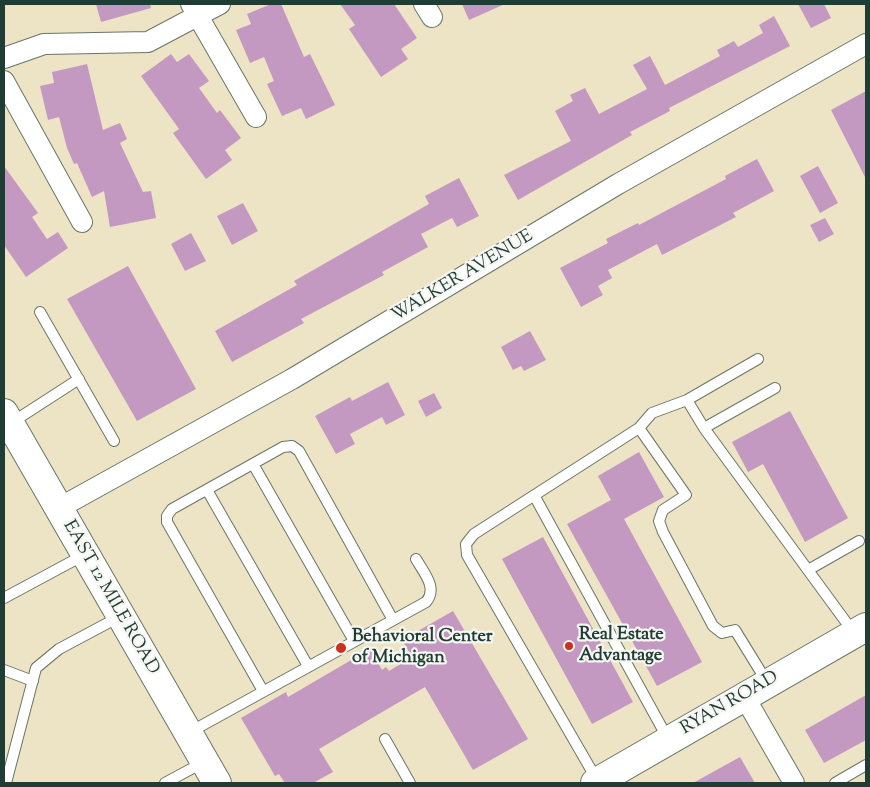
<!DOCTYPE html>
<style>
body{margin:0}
#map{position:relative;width:870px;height:787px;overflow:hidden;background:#ede3c5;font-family:"Sorts Mill Goudy",serif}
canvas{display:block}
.frame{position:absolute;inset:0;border:5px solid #1f3d34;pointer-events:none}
</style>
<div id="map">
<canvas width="870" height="787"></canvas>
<div class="frame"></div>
</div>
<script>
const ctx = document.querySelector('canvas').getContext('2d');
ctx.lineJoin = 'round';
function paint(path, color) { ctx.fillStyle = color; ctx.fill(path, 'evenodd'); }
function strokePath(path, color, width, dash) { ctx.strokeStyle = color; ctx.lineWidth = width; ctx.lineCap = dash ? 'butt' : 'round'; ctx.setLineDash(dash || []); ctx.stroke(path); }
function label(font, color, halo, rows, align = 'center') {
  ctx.font = font + ' "Sorts Mill Goudy",serif'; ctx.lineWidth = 4.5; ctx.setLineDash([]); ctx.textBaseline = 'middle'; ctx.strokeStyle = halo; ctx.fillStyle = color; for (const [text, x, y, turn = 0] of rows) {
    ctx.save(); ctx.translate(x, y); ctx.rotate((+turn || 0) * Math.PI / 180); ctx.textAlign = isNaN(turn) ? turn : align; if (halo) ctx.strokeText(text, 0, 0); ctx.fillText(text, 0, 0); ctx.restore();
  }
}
const building = new Path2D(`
 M 96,4 L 150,4 L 151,8 L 101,22 Z
 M 271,4 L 281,4 L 304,57 L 310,54 L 335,105 L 306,119 L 301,108 L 282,116 L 267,84 L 274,81 L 264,57 L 250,63 L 236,30 L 251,24 L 247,14 Z
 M 340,4 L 394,4 L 417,38 L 401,49 L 408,59 L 381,77 L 349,29 L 355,25 Z
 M 462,4 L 505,4 L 469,20 Z
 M 798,4 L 824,4 L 831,18 L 811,28 Z
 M 774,16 L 790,46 L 669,108 L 670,111 L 630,132 L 632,135 L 518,200 L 504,175 L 571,141 L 555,111 L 573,101 L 570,95 L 585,88 L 599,114 L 647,89 L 633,65 L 650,56 L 665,85 L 720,56 L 717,50 L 734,41 L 738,47 L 763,33 L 759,25 Z
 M 171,54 L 177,62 L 189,54 L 209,81 L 199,88 L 217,113 L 220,110 L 241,138 L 225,150 L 232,160 L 206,179 L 173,133 L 179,129 L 141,76 Z
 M 87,64 L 103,130 L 120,123 L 127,139 L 120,143 L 143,192 L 151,191 L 156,218 L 110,227 L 104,191 L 92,197 L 77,163 L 74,164 L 67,148 L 59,117 L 48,120 L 40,86 L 54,83 L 52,72 Z
 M 866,91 L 866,179 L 831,110 Z
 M 757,159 L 774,191 L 733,213 L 736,217 L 662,255 L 657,244 L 608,270 L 612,278 L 598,286 L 603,295 L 581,307 L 560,268 L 608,243 L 606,239 L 638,223 L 639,225 L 726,179 L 725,176 Z
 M 4,166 L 38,213 L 32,217 L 47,239 L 58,232 L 68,248 L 26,277 L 4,245 Z
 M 818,166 L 838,203 L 820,213 L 800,176 Z
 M 459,178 L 479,216 L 457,227 L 452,218 L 421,234 L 428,247 L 382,272 L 384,275 L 301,319 L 304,323 L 232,362 L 215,331 L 297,285 L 294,281 L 429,204 L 425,196 Z
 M 243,203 L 258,231 L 232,245 L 217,216 Z
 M 825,218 L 834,234 L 819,242 L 810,225 Z
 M 191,233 L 206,261 L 185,271 L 171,244 Z
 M 128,266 L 196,389 L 137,421 L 67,299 Z
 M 530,331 L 546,360 L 524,371 L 521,366 L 513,370 L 501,347 Z
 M 388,382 L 405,415 L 386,425 L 382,417 L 350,434 L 355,444 L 336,454 L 315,416 L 350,397 L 352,401 Z
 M 434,393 L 442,408 L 426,417 L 418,401 Z
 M 790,411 L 848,518 L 805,542 L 763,464 L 748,472 L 732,442 Z
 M 639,452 L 664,497 L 624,519 L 702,662 L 657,686 L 567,524 L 611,500 L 598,476 Z
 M 543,537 L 633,702 L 592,724 L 502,559 Z
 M 453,611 L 528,739 L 473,770 L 425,687 L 319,749 L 333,772 L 313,783 L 285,783 L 279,774 L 275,776 L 241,718 L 286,692 L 288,697 L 370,649 L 382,670 L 386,667 L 389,671 L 412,657 L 402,640 Z
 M 866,695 L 866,740 L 824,763 L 805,730 Z
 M 740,757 L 755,783 L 693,783 Z`);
const lane = new Path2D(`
 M 40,312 L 114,441
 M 758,359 L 687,400 L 704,428 L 854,633
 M 11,423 L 79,379
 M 639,428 L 652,413 L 687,400
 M 704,428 L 775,388
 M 253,464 L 354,641
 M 207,490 L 308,666
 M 535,497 L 668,739
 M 808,570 L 859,541
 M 4,598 L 84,555
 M 4,670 L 33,681
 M 263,691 L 167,522 L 167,516 L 172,509 L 283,447 L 292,446 L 299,451 L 393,620
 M 190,732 L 426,602 C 438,588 424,573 416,559
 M 385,739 L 410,783
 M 597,780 L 467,555 L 466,544 L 474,534 L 639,428 L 686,495 L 663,510 L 659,521 L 663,532 L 713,626 L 722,633 L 735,630 L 767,682
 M 6,783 L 36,668 L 59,649 L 119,617
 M 165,783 L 204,762
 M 835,783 L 866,765`);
const street = new Path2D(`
 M 191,4 L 256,117
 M 424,4 L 432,17
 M 4,58 L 44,44 L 148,42 L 220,4
 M 4,81 L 82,222
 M 59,508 L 292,379 L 618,184 L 866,44
 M 744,696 L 794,783`);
const secondary = new Path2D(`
 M 4,413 L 217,783
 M 595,783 L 866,627`);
const markers = [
 [569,646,5,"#c8321e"],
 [341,648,6,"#c8321e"]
];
const streetNames = [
 ["WALKER AVENUE",463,277,-31],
 ["EAST 12 MILE ROAD",110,598,60],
 ["RYAN ROAD",730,704,-30]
];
const poiNames = [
 ["Real Estate",579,636],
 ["Advantage",579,657],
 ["Behavioral Center",352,638],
 ["of Michigan",352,659]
];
paint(building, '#c499c1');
strokePath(lane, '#677767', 12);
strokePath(street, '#677767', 22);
strokePath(secondary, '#677767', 30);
strokePath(lane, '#fff', 10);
strokePath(street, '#fff', 20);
strokePath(secondary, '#fff', 28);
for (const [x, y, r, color] of markers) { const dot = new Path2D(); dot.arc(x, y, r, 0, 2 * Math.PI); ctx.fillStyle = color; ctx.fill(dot); strokePath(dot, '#f6f6f2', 2); }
label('18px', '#1f3d34', '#f6f6f2', streetNames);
label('bold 18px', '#1f3d34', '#f6f6f2', poiNames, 'left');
</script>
